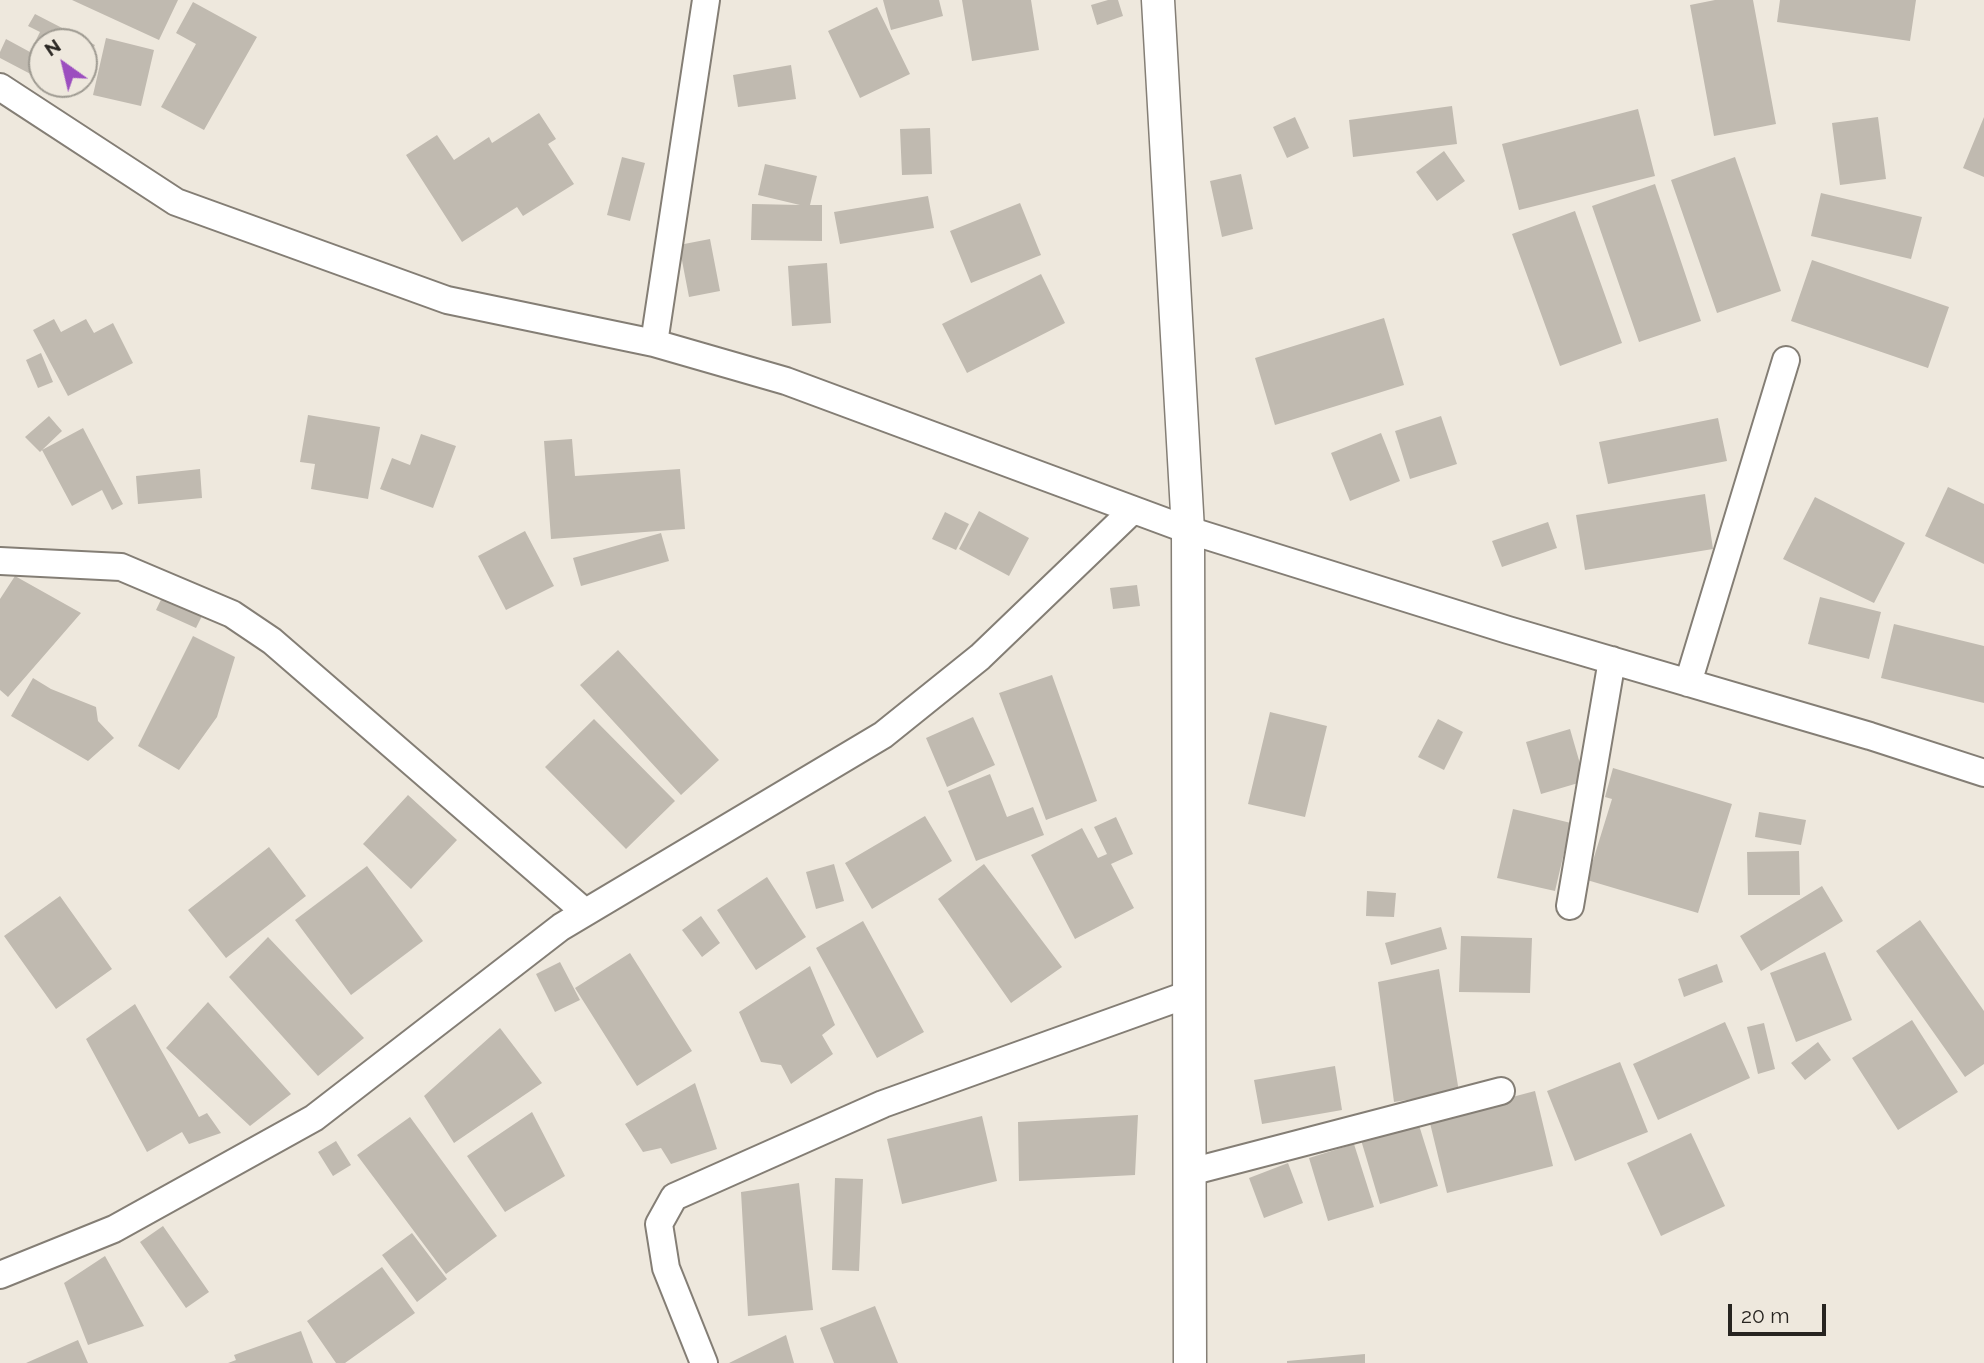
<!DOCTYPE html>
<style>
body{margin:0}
#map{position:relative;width:1984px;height:1363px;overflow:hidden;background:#eee8dd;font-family:Raleway,sans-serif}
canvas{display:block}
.north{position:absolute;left:28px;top:28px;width:70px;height:70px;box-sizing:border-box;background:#eee8dd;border:2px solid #9e9a91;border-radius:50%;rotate:326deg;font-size:19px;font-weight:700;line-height:28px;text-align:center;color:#272420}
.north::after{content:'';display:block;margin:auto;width:24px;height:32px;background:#9c4ebf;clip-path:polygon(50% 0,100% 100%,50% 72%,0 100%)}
.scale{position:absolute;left:1728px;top:1304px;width:98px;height:32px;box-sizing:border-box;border:4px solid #272420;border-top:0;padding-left:9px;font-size:21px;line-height:24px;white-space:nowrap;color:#272420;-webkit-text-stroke:5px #eee8dd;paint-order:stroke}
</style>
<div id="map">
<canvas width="1984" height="1363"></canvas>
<div class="north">N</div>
<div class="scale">20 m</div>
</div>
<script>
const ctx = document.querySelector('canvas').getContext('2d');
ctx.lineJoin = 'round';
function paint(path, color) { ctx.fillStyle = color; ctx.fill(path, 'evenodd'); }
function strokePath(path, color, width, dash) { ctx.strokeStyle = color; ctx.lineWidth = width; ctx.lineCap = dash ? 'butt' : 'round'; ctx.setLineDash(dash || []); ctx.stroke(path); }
const building = new Path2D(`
 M 72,0 L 178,0 L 159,40 Z
 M 883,0 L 939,0 L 943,16 L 891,30 Z
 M 962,0 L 1031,0 L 1039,50 L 972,61 Z
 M 1108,0 L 1118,0 L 1123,16 L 1097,25 L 1091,5 Z
 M 1715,0 L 1753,0 L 1776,124 L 1714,136 L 1690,5 Z
 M 1780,0 L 1916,0 L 1910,41 L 1777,22 Z
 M 193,2 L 257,37 L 204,130 L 161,107 L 196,44 L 176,33 Z
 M 877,7 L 910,74 L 860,98 L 828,31 Z
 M 35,14 L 95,45 L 84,66 L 84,42 L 42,42 L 42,80 L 0,58 L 0,52 L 6,39 L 30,52 L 40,32 L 28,26 Z
 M 106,38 L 154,50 L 141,106 L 93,95 Z
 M 791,65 L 796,99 L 738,107 L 733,75 Z
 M 1452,106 L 1457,144 L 1353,157 L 1349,120 Z
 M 1638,109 L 1655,176 L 1519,210 L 1502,144 Z
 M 539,113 L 556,139 L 548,144 L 574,184 L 523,216 L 517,207 L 462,242 L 406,155 L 437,135 L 454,160 L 489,137 L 492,143 Z
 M 1295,117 L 1309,148 L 1287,158 L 1273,127 Z
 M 1878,117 L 1886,179 L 1840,185 L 1832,123 Z
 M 1984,117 L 1984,177 L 1963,168 Z
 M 930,128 L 932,174 L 902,175 L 900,129 Z
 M 1444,151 L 1465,181 L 1437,201 L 1416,172 Z
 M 622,157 L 645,163 L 630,221 L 607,215 Z
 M 1735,157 L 1781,291 L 1717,313 L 1671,180 Z
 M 765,164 L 817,176 L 810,205 L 822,205 L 822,241 L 751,240 L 752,204 L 800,205 L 758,195 Z
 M 1241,174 L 1253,229 L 1222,237 L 1210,181 Z
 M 1655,184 L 1701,321 L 1639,342 L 1592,206 Z
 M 1821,193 L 1922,217 L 1911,259 L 1811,236 Z
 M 928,196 L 934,228 L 840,244 L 834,212 Z
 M 1020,203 L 1041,255 L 971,283 L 950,231 Z
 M 1575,211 L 1622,343 L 1560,366 L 1512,234 Z
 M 710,239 L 720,291 L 689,297 L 679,245 Z
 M 1812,260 L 1949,307 L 1928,368 L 1791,321 Z
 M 827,263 L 831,323 L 792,326 L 788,266 Z
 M 1041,274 L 1065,323 L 967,373 L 942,324 Z
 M 1384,318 L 1404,385 L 1275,425 L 1255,358 Z
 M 54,319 L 61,332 L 86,319 L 94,333 L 113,323 L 133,363 L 68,396 L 33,330 Z
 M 41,353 L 53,382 L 38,388 L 26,360 Z
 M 308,415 L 380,427 L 368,499 L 311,489 L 315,464 L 300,462 Z
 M 49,416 L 62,431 L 40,452 L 25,437 Z
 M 1441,416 L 1457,464 L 1410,479 L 1395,431 Z
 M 1718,418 L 1727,461 L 1608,484 L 1599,442 Z
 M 83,428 L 123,504 L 112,510 L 102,490 L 72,506 L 42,450 Z
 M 1381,433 L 1400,481 L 1350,501 L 1331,453 Z
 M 421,434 L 456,446 L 433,508 L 380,489 L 392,458 L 410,465 Z
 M 572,439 L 575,476 L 680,469 L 685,529 L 551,539 L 544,441 Z
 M 200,469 L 202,498 L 138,504 L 136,476 Z
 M 1948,487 L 1984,504 L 1984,564 L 1925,536 Z
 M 1705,494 L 1713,549 L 1585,570 L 1576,515 Z
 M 1815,497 L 1905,543 L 1874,603 L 1783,559 Z
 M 979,511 L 1029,538 L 1009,576 L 959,549 Z
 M 945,512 L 969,524 L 956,550 L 932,539 Z
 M 1548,522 L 1557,548 L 1502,567 L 1492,541 Z
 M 525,531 L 554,586 L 506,610 L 478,556 Z
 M 661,533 L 669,561 L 581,586 L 573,558 Z
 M 15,576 L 81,613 L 8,697 L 0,690 L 0,599 Z
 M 169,583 L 209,602 L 196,628 L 156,610 Z
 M 1137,585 L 1140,606 L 1113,609 L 1110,588 Z
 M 1820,597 L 1881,612 L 1869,659 L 1808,644 Z
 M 1894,624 L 1984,646 L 1984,703 L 1881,678 Z
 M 193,636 L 235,657 L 217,717 L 179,770 L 138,746 Z
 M 618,650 L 719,760 L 681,795 L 580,685 Z
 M 1052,675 L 1097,801 L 1046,820 L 999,693 Z
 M 33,678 L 51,689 L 96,707 L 98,721 L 114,738 L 88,761 L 11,716 Z
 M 1270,712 L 1327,726 L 1305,817 L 1248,804 Z
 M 973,717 L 995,765 L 947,787 L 926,738 Z
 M 594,719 L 675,801 L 626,849 L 545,767 Z
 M 1438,719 L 1463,732 L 1444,770 L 1418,757 Z
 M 1570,729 L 1585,781 L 1541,794 L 1526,742 Z
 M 1613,768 L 1732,804 L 1698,913 L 1587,880 L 1612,799 L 1605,797 Z
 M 990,774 L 1007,817 L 1033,807 L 1044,835 L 976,861 L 948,791 Z
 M 408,795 L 457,840 L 411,889 L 363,844 Z
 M 1513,809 L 1571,823 L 1555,891 L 1497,878 Z
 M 1759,812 L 1806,820 L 1801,845 L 1755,837 Z
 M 925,816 L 952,861 L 872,909 L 845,863 Z
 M 1116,817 L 1133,854 L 1111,864 L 1134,908 L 1075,939 L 1031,855 L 1082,828 L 1098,858 L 1107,854 L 1094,827 Z
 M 269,847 L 306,896 L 226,958 L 188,910 Z
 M 1799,851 L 1800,895 L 1748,895 L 1747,852 Z
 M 834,864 L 844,901 L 816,909 L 806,872 Z
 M 984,864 L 1062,967 L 1011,1003 L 938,899 Z
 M 367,866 L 423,941 L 351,995 L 295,920 Z
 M 767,877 L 806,937 L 756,970 L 717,910 Z
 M 1822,886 L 1843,921 L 1761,971 L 1740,936 Z
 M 1367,891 L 1396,893 L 1394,917 L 1366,916 Z
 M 60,896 L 112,969 L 56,1009 L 4,936 Z
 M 701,916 L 720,943 L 702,957 L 682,930 Z
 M 1920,920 L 1984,1011 L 1984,1064 L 1965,1077 L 1876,951 Z
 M 863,921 L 924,1032 L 877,1058 L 816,948 Z
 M 1441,927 L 1447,949 L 1391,965 L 1385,943 Z
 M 1461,936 L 1532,938 L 1530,993 L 1459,992 Z
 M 268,937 L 364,1038 L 318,1076 L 229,977 Z
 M 1825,952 L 1852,1020 L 1796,1042 L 1770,973 Z
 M 630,953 L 692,1051 L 637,1086 L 575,988 Z
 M 560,962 L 580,1000 L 555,1012 L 536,974 Z
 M 1717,964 L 1723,982 L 1684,997 L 1678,979 Z
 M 810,966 L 835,1025 L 822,1035 L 833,1054 L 791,1084 L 781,1065 L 761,1062 L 739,1012 Z
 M 1439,969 L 1459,1092 L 1394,1102 L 1378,982 Z
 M 208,1002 L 291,1094 L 250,1126 L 166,1048 Z
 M 135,1004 L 199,1117 L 207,1113 L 221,1133 L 189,1144 L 182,1132 L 147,1152 L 86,1039 Z
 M 1912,1020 L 1958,1092 L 1898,1130 L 1852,1058 Z
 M 1725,1022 L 1750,1078 L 1658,1120 L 1633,1064 Z
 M 1764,1023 L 1775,1069 L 1758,1074 L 1747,1027 Z
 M 500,1028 L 542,1083 L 454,1143 L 424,1096 Z
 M 1818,1042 L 1831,1060 L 1805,1080 L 1791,1063 Z
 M 1620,1062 L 1648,1132 L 1575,1161 L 1547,1091 Z
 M 1335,1066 L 1342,1110 L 1262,1124 L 1254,1080 Z
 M 695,1083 L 717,1149 L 671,1164 L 661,1148 L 643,1152 L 625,1124 Z
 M 1535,1091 L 1553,1166 L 1447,1193 L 1429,1119 Z
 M 532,1112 L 565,1176 L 505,1212 L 467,1156 Z
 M 1138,1115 L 1135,1175 L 1019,1181 L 1018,1122 Z
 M 982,1116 L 997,1181 L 902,1204 L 887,1139 Z
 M 410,1117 L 497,1236 L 446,1274 L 357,1155 Z
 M 1418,1122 L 1438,1186 L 1380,1204 L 1361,1140 Z
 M 1691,1133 L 1725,1206 L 1661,1236 L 1627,1163 Z
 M 336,1141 L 351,1165 L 333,1176 L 318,1152 Z
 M 1354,1144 L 1374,1207 L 1328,1221 L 1309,1158 Z
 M 1288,1163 L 1303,1203 L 1264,1218 L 1249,1178 Z
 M 835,1178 L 863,1179 L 859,1271 L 832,1270 Z
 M 799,1183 L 813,1310 L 748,1316 L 741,1192 Z
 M 163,1226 L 209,1292 L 186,1308 L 140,1242 Z
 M 412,1233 L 447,1279 L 417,1302 L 382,1255 Z
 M 105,1256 L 144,1326 L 88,1345 L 64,1283 Z
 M 382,1267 L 415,1313 L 345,1363 L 336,1363 L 307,1321 Z
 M 875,1306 L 898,1363 L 834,1363 L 820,1328 Z
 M 301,1331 L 313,1363 L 228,1363 L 236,1360 L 234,1355 Z
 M 786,1335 L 794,1363 L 729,1363 Z
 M 78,1340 L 88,1363 L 26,1363 Z
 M 1365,1354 L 1365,1363 L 1287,1363 L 1287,1361 Z`);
const minor = new Path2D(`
 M 0,87 L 176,202 L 447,300 L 654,343 L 786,381 L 1188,530 L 1508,630 L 1870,736 L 1984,773
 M 654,343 L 706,0
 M 0,561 L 121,567 L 232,614 L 272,641 L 585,912
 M 1688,683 L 1786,360
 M 1570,906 L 1612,660
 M 1190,1172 L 1501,1091
 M 0,1275 L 114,1229 L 314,1118 L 561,927 L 883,735 L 980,657 L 1133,510
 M 704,1363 L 666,1268 L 659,1224 L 674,1197 L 883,1104 L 1189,994`);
const tertiary = new Path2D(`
 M 1158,0 L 1188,530 L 1190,1363`);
paint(building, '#c0bab0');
strokePath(minor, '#847e75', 30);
strokePath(tertiary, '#847e75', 35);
strokePath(minor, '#fff', 26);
strokePath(tertiary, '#fff', 32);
</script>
